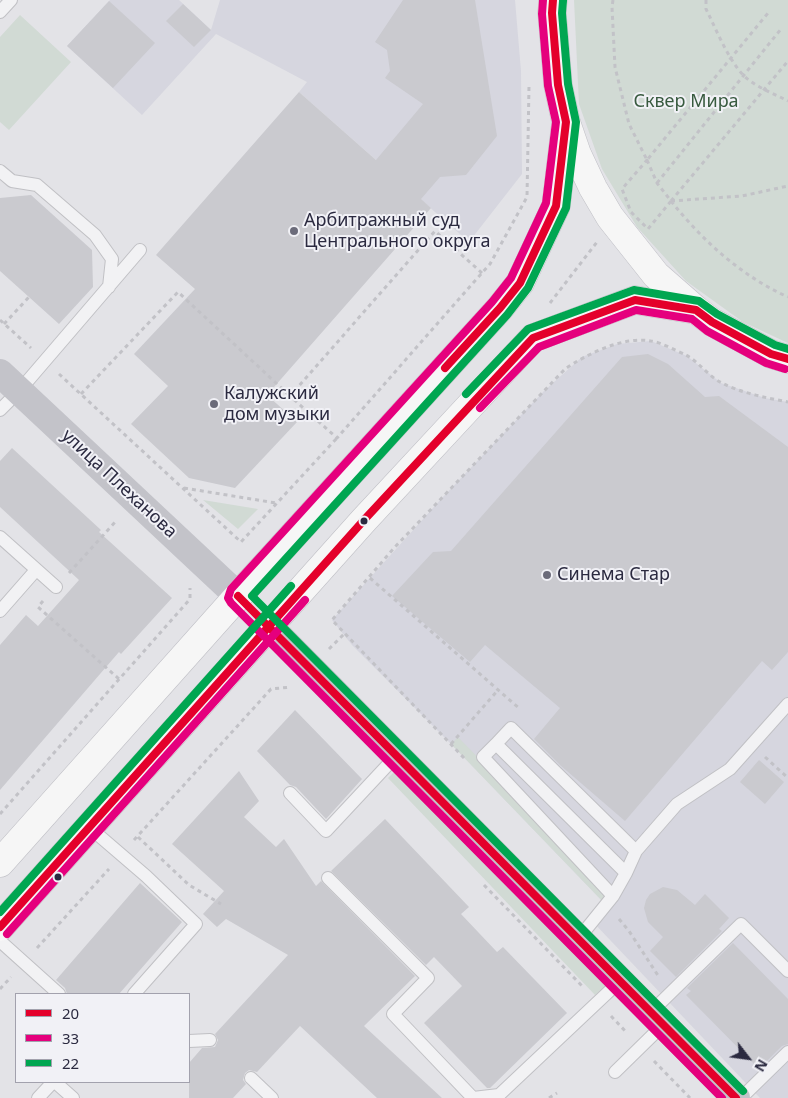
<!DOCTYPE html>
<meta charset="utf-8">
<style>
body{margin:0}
#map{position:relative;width:788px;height:1098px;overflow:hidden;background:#e3e3e7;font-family:"Noto Sans",sans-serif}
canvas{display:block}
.legend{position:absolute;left:15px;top:993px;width:175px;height:90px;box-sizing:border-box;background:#f1f1f6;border:1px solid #a2a1ad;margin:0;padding:6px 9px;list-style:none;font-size:15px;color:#2b2a40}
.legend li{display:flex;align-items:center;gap:10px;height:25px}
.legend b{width:25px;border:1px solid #a2a1ad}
.north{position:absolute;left:723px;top:1033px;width:50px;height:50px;-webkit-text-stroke:4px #f1f1f6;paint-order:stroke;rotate:120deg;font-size:14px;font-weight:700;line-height:20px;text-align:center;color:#2b2a40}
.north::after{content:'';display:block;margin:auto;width:18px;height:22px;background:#2b2a40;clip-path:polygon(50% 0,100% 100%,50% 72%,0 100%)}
</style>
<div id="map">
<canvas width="788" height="1098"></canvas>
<ul class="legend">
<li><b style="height:6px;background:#e4002b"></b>20</li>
<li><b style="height:6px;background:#e5007d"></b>33</li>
<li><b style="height:6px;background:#00a651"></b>22</li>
</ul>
<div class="north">N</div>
</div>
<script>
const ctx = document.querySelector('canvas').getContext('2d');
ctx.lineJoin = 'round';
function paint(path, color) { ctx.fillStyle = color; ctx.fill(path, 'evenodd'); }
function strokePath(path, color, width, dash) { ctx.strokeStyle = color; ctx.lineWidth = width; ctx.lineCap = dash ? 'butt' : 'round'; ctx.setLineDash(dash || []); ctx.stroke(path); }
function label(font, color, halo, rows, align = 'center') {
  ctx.font = font + ' "Noto Sans",sans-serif'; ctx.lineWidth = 4; ctx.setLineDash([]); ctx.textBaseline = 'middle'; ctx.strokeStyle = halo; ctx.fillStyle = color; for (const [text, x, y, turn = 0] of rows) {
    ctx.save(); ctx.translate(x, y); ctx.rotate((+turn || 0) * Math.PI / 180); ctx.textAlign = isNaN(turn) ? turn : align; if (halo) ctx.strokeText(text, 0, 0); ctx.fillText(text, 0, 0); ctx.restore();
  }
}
const built = new Path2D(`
 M 110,0 L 179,0 L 211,30 L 220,0 L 515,0 L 521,71 L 522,174 L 469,242 L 299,92 L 307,82 L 216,34 L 142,115 L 67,46 Z
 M 651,341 L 687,356 L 721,383 L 765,398 L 788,402 L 788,1098 L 760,1098 L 592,921 L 606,905 L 451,744 L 352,645 L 332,620 L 442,498 L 544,391 L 582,357 L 617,344 Z`);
const green = new Path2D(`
 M 574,0 L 788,0 L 788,343 L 743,322 L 686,281 L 637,227 L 602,169 L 579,104 Z
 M 20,15 L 71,62 L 9,130 L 0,122 L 0,37 Z
 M 203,500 L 258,509 L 238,529 Z
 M 458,737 L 613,896 L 606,905 L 451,744 Z
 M 397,769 L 607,984 L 595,995 L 388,778 Z`);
const building = new Path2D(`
 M 403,0 L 475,0 L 497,136 L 466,175 L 440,177 L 421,199 L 431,208 L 267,395 L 297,422 L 235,488 L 189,478 L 131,424 L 168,386 L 134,354 L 195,289 L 156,255 L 299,92 L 376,160 L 423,104 L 385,78 L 390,71 L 387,50 L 375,42 Z
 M 109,1 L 155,43 L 113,88 L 67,46 Z
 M 183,4 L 211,30 L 194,47 L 166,21 Z
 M 31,195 L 92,250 L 93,287 L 59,324 L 0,271 L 0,198 Z
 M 648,354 L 668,364 L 705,397 L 719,396 L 788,447 L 788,652 L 772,670 L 762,661 L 625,821 L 560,765 L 534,739 L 560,708 L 485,645 L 470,662 L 392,596 L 433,552 L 451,551 L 622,357 Z
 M 12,448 L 101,530 L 99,532 L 172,598 L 121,654 L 119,652 L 0,790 L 0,645 L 26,615 L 38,626 L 79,580 L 0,507 L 0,461 Z
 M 295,710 L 362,779 L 326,819 L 296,787 L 290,785 L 257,751 Z
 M 759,760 L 784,782 L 765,804 L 740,782 Z
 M 239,771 L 259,801 L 244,817 L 276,847 L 284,839 L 316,886 L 321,881 L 415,976 L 364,1026 L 442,1098 L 377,1098 L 300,1026 L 257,1072 L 249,1070 L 245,1073 L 243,1080 L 246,1084 L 233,1098 L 189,1098 L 189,1063 L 202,1048 L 215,1047 L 218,1040 L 215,1034 L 288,955 L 226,919 L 217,927 L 203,914 L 224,891 L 172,844 Z
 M 385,819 L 469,907 L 461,914 L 497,952 L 503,947 L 567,1013 L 490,1088 L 487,1088 L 424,1023 L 462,986 L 434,957 L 426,965 L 331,871 Z
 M 140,883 L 182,922 L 119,994 L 67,994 L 65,988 L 56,980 Z
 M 663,887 L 677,890 L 695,905 L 705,894 L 729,918 L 719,929 L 722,931 L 676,977 L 650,951 L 663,937 L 648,922 L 644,908 L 646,900 L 650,894 Z
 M 733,943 L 788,999 L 788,1044 L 782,1046 L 759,1069 L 686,995 L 691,991 L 687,988 Z`);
const path = new Path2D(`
 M 613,0 L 612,7 L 615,67 L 629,124 L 647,160 L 768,13
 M 706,0 L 706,9 C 717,31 727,57 743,75 C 755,87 773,93 788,101
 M 647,160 L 657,183 L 671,201 L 648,229 L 631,212 L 622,189 Z
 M 657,183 L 781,29
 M 671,201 L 788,61
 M 671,201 C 702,240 741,276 788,297
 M 671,201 L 742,196 L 788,186
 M 482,273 L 435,231 L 290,396 L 337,438 L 473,283 L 490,264 L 527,197 L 529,86
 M 550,303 L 597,242
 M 0,320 L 31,348
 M 4,324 L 29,297
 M 59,374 L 241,542 L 337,438
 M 81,394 L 178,292 L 290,396
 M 184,488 L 276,503
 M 69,573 L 117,520
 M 370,578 L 520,709
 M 43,601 L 38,607 L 119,679
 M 329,649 L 345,633
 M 451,744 L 498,690
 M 765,757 L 788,778
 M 464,758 L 332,620 L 394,548 L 565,369 C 587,354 623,336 651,341 C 660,342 677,351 686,355 C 699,362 709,377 722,383 C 741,393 767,398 788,402
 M 0,814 L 190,599 L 190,588
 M 138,837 L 189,885 L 221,904
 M 134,840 L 271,689 L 291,687
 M 484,885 L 584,988
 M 619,919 L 629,931 L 659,977
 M 37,948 L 109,869
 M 0,989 L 11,977
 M 611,1016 L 627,1033
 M 654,1061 L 690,1098
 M 549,1098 L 557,1093`);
const lane = new Path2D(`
 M 0,12 L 11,0
 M 0,171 L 12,181 L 37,185 L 95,235 L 112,259 L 109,287
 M 0,410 L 19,391 L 140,250
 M 0,537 L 56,587
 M 0,611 L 36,570
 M 496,744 L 511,728 L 636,851
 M 290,793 L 326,831 L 397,755
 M 89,827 L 146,876 L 196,924 L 134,994
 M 328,878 L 428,978 L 393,1014 L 473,1098 L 499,1095 L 620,981
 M 613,896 L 483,757 L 496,744 L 626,873
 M 579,938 L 613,896 L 626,873 L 636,851 L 677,804 L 730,769 L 788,704
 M 0,941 L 59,994
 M 651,1012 L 741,924 L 788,971
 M 189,1041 L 210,1040
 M 615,1072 L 663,1025
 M 251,1078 L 272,1098
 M 55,1082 L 73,1098
 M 38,1098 L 53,1082
 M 741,1098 L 788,1052`);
const secondary = new Path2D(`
 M 0,373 L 238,596
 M 268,625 L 736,1098`);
const primary = new Path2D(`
 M 553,0 L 552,13 L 558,85 L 566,122 L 577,154 L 593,188 L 610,217 L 656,275 L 696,310 L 712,322 L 771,354 L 788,359
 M 0,863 L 238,596 L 500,308 L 520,283 L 556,206 L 566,122
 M 0,927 L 364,520 L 533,338 L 635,300 L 696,310`);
const bus1 = new Path2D(`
 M 445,368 L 500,308 L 520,283 L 556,206 L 566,122 L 558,85 L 552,13 L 553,0
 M 238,596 L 736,1098
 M 0,927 L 364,520 L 533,338 L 635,300 L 696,310 L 712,322 L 771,354 L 788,359`);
const bus2 = new Path2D(`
 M 543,0 L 542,14 L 548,86 L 556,122 L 546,203 L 511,278 L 492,302 L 231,589 L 228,598 L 231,603 L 722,1098
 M 480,408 L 539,347 L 636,310 L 692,319 L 707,331 L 766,363 L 785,369
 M 7,934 L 305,600`);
const bus3 = new Path2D(`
 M 563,1 L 562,13 L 568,84 L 576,122 L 566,208 L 528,288 L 507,315 L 252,596 L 743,1091
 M 466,394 L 528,329 L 634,290 L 699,301 L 717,314 L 775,345 L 788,349
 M 0,912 L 291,586`);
const markers = [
 [294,231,5,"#6b6b7a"],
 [214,404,5,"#6b6b7a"],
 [364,521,4.5,"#2b2a40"],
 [547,575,5,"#6b6b7a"],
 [58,877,4.5,"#2b2a40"]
];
const parkNames = [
 ["Сквер Мира",686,102]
];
const poiNames = [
 ["Арбитражный суд",304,221],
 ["Центрального округа",304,242],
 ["Калужский",224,394],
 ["дом музыки",224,415],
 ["Синема Стар",557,575]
];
const streetNames = [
 ["улица Плеханова",119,484,43]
];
paint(built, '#d6d6df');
paint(green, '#d1dad4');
paint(building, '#cacacf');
strokePath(lane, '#c0c0c4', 14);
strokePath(primary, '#bfbfc5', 29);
strokePath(path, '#c2c2c7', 3, [4, 4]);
strokePath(lane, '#f2f2f4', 12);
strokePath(secondary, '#c3c3c9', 28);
strokePath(primary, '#f6f6f6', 28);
strokePath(bus1, '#e4002b', 8);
strokePath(bus2, '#e5007d', 8);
strokePath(bus3, '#00a651', 8);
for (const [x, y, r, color] of markers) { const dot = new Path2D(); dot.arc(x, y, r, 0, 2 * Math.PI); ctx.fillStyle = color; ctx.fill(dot); strokePath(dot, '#f1f1f6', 2); }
label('18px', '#385a3f', '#f1f1f6', parkNames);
label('18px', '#2b2a40', '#f1f1f6', poiNames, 'left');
label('18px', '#2b2a40', '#f1f1f6', streetNames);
</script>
